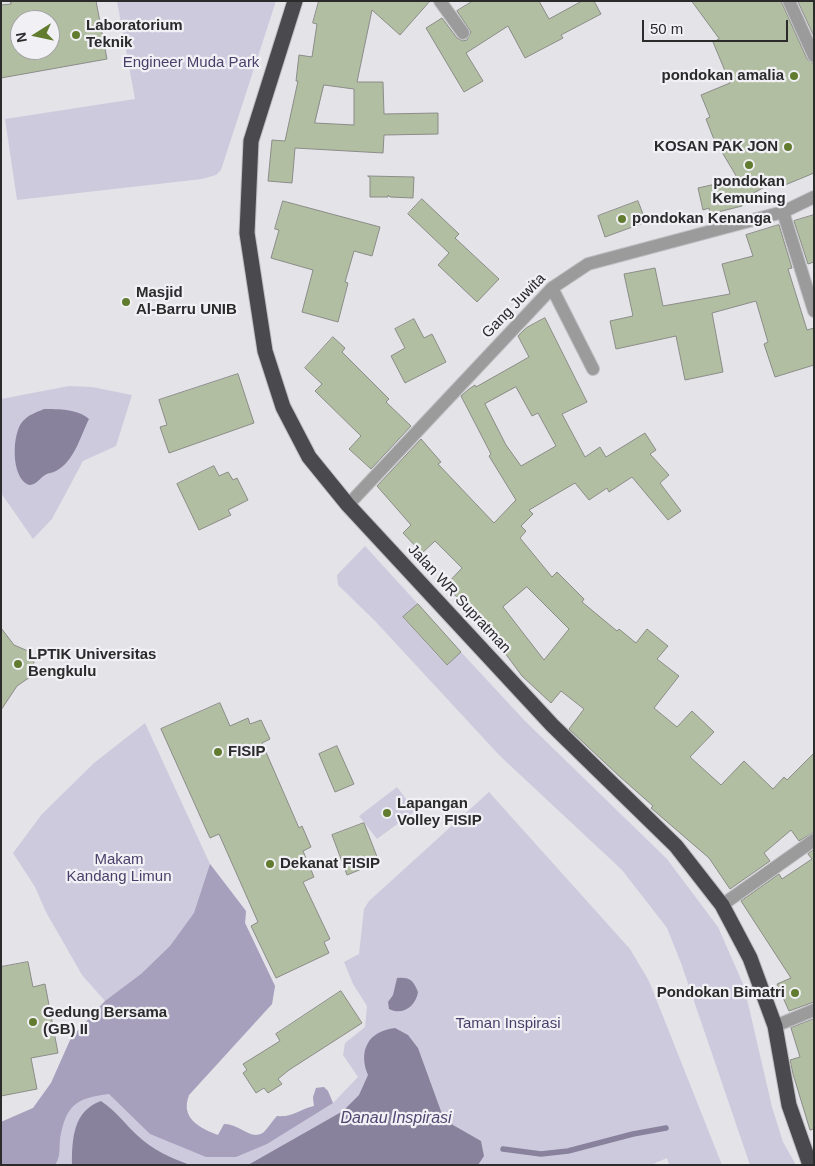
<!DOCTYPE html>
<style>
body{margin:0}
#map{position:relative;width:815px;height:1166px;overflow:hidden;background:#e4e3e8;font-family:Arial,sans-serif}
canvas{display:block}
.frame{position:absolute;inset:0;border:2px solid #2b2b2c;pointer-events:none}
.north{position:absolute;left:10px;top:10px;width:50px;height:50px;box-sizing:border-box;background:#f1f1f5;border:1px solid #a2a2a5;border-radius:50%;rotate:260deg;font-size:14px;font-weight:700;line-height:20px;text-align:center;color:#2b2b2c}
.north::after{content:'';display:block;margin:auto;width:18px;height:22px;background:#617b2f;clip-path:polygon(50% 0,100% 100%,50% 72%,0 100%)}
.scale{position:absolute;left:642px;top:20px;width:146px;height:22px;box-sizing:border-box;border:2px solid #2b2b2c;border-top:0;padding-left:6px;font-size:15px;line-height:18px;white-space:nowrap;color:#2b2b2c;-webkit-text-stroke:4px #f1f1f5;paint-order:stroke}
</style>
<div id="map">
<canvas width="815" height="1166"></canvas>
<div class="frame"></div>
<div class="north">N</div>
<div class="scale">50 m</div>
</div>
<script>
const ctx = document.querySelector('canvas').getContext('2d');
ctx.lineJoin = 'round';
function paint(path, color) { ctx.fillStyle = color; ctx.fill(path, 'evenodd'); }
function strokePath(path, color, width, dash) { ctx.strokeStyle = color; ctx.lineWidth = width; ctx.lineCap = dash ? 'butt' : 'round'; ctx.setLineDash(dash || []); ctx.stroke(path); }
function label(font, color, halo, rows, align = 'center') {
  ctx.font = font + ' Arial,sans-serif'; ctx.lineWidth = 4.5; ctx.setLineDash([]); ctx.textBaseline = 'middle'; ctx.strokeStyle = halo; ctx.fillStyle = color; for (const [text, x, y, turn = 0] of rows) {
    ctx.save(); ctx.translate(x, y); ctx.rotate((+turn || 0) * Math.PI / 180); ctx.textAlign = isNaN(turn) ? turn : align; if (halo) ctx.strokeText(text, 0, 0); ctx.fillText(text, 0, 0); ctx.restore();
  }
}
const green = new Path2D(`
 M 117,1 L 276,1 L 221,170 L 216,175 L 202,179 L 17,200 L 5,119 L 135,99 Z
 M 69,386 L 92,387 L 132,395 L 116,446 L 83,461 L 52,519 L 33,539 L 1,493 L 1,399 Z
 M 365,546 L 418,604 L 403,618 L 446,665 L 461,652 L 525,721 L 667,859 L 718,927 L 744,986 L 772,1107 L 783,1142 L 796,1165 L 750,1165 L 681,963 L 667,928 L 622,870 L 500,756 L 375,621 L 338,585 L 337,575 Z
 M 145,723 L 210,864 L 246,911 L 245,923 L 275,986 L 272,1004 L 189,1095 C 180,1118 199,1128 218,1135 L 224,1124 C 241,1124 251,1142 264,1132 C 269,1127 272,1121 277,1116 C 292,1118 300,1109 314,1106 L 313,1097 L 316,1088 L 324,1087 L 333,1103 L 358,1077 L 343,1055 L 345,1043 L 365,1027 L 367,1006 L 353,984 L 344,962 L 359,954 L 364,909 L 369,901 L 489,792 L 630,949 L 649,981 L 722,1165 L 669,1165 L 667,1158 L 651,1165 L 1,1165 L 1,1122 L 33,1108 L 51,1083 L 71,1038 L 105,1001 L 82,975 L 46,912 L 35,887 L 13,853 L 42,814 L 94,763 Z
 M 397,787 L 415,811 L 377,839 L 359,816 Z`);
const forest = new Path2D(`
 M 210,864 L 246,911 L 245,923 L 275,986 L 272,1004 L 189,1095 C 180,1118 199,1128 218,1135 L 224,1124 C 241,1124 251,1142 264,1132 C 269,1127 272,1121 277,1116 C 292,1118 300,1109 314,1106 L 313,1097 L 316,1088 L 324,1087 L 328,1091 L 333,1103 L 267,1144 L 236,1157 L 206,1157 L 150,1134 L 109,1094 C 76,1098 66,1105 60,1139 C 59,1149 61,1156 55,1165 L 1,1165 L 1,1122 L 33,1108 L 51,1083 L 71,1038 L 105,1001 L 141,974 L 170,946 L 194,913 Z`);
const water = new Path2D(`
 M 44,409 C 58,409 78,409 89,419 C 81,435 74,462 56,471 C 52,473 48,473 45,475 C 39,479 36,485 29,485 C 10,478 12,432 23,421 C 28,415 37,412 44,409 Z
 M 397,978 C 410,977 413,980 418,992 C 416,1006 403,1016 389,1009 L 388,1002 L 393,995 Z
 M 395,1028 L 408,1035 L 418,1048 L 442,1114 L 453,1125 L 481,1141 L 484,1156 L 478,1165 L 248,1165 L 343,1111 L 359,1095 L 368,1075 C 358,1051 368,1031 395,1028 Z
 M 101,1101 C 116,1111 125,1124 138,1136 C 153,1150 171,1158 190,1165 L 72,1165 C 72,1139 73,1111 101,1101 Z`);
const stream = new Path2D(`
 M 503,1149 L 541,1154 L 568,1151 L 633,1134 L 666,1128`);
const building = new Path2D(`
 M 10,1 L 96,1 L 107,59 L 1,78 L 1,5 L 11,4 ZM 20,20 L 50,20 L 50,50 L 20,50 Z
 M 319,1 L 430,1 L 400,35 L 372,10 L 357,82 L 383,82 L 384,114 L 438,113 L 438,134 L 384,135 L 383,153 L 295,148 L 292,183 L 268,181 L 272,140 L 285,141 L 298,81 L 296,81 L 299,55 L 312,57 L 317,24 L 313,23 ZM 324,85 L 354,89 L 354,125 L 315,123 Z
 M 473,1 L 539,1 L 549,19 L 582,1 L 594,1 L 601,14 L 561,35 L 563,38 L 525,58 L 508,26 L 466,53 L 483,81 L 464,92 L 426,28 L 442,18 L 457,38 L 463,41 L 467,40 L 471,32 L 457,11 Z
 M 692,1 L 781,1 L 807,59 L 814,64 L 814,173 L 785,185 L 781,178 L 741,200 L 742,206 L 710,214 L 709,208 L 703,210 L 698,188 L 738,179 L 713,137 L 706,119 L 710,117 L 701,95 L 730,83 L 713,42 L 719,39 Z
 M 798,1 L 814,1 L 814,36 Z
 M 368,176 L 414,177 L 413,198 L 390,197 L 388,195 L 388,197 L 370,197 L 370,178 Z
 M 422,199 L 459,234 L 455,238 L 499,279 L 477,302 L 438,265 L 449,253 L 408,214 Z
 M 283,201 L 380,227 L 372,256 L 354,251 L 345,282 L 348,283 L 338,322 L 302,312 L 313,270 L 271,258 L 279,230 L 275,229 Z
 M 638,201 L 646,222 L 605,237 L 598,216 Z
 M 814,215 L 814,262 L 808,264 L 794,221 Z
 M 779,225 L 792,268 L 788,269 L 807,330 L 814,328 L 814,365 L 775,377 L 764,344 L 768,342 L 756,301 L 712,313 L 723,372 L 685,380 L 676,336 L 616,349 L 610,321 L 633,316 L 624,274 L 655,268 L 663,306 L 730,294 L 722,264 L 753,256 L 746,235 Z
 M 545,318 L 587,402 L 562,414 L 585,457 L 600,447 L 606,457 L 645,433 L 656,450 L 650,454 L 669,475 L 660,483 L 681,511 L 668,520 L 632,477 L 609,492 L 607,488 L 589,500 L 575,483 L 529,510 L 533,514 L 521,526 L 526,531 L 520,538 L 552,577 L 557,572 L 584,599 L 582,602 L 617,631 L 619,629 L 636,643 L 647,629 L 668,646 L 657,659 L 679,676 L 654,708 L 677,727 L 692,711 L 714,732 L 690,757 L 721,785 L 744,761 L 773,789 L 784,777 L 787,780 L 814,753 L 814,832 L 799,841 L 791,830 L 764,853 L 770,861 L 730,889 L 709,858 L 651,808 L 653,806 L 619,776 L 569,729 L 584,709 L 561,691 L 551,703 L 522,676 L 491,634 L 493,632 L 462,596 L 459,599 L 445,586 L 462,568 L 435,541 L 422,553 L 403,533 L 411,525 L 377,486 L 421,439 L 441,462 L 438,464 L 494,523 L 516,500 L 489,456 L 491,454 L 461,396 L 469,389 L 475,385 L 476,387 L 529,357 L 518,336 L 526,328 ZM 516,387 L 532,416 L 538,413 L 556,446 L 521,466 L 506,445 L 485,404 ZM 527,587 L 569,629 L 544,660 L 503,607 Z
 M 414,319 L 424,338 L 432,334 L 446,362 L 405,383 L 391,356 L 405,348 L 395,329 Z
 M 333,337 L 345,348 L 342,352 L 389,399 L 386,402 L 411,426 L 371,469 L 349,449 L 361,436 L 315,391 L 322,384 L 305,368 Z
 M 238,374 L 254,423 L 169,453 L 160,427 L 167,425 L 159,400 Z
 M 214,466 L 219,476 L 228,472 L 233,480 L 237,478 L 248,500 L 228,510 L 231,515 L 199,530 L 177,484 Z
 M 418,604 L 461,652 L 447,665 L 403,617 Z
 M 1,628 L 14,645 L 28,651 L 34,662 L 30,677 L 17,686 L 1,710 Z
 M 220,703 L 230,726 L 248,718 L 250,724 L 261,720 L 270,739 L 262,743 L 299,828 L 302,826 L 311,847 L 303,851 L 314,877 L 303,882 L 330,939 L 324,942 L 329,953 L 276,978 L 251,926 L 258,922 L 219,834 L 210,838 L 161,729 Z
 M 337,746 L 354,784 L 335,792 L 319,754 Z
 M 364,823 L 379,862 L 347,875 L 332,835 Z
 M 814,850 L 814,1002 L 789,1011 L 777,984 L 791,978 L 741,901 L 779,874 L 782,879 L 812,859 L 808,854 Z
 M 28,962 L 33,987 L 45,984 L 58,1053 L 31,1058 L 37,1089 L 1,1096 L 1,967 Z
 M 341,991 L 362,1023 L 289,1070 L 278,1079 L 282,1084 L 268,1093 L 264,1088 L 256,1093 L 243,1073 L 247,1070 L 243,1064 L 280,1041 L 276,1034 Z
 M 814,1019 L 814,1129 L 810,1130 L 793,1074 L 790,1060 L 800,1057 L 791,1028 Z`);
const street = new Path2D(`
 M 440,1 L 463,33
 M 789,1 L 814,56
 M 783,212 L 814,311
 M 552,288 L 593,369
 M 348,505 L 552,288 L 588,264 L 783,212 L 814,197
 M 722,905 L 814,840
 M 775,1026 L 814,1010`);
const highway = new Path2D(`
 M 295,1 L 251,141 L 247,233 L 265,351 L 283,407 L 309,457 L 348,505 L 552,725 L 676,846 L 722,905 L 750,958 L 775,1026 L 789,1105 L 810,1165`);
const markers = [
 [76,35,5,"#617b2f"],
 [794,76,5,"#617b2f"],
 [788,147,5,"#617b2f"],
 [749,165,5,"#617b2f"],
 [622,219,5,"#617b2f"],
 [126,302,5,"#617b2f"],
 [18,664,5,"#617b2f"],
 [218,752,5,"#617b2f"],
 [387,813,5,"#617b2f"],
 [270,864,5,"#617b2f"],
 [795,993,5,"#617b2f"],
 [33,1022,5,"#617b2f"]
];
const poiNames = [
 ["Laboratorium",86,26],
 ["Teknik",86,43],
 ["pondokan amalia",784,76,"right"],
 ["KOSAN PAK JON",778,147,"right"],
 ["pondokan",749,182,"center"],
 ["Kemuning",749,199,"center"],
 ["pondokan Kenanga",632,219],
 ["Masjid",136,293],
 ["Al-Barru UNIB",136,310],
 ["LPTIK Universitas",28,655],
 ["Bengkulu",28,672],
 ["FISIP",228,752],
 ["Lapangan",397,804],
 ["Volley FISIP",397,821],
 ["Dekanat FISIP",280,864],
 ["Pondokan Bimatri",785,993,"right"],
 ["Gedung Bersama",43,1013],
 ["(GB) II",43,1030]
];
const parkNames = [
 ["Engineer Muda Park",191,63],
 ["Makam",119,860],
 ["Kandang Limun",119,877],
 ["Taman Inspirasi",508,1024]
];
const streetNames = [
 ["Gang Juwita",514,306,-46],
 ["Jalan WR Supratman",459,599,47]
];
const waterNames = [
 ["Danau Inspirasi",396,1119]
];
paint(green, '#cecade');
paint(forest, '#a6a0bd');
paint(water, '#88829d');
strokePath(stream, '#88829d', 5.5);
paint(building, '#b2bea1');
strokePath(building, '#8a8c88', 1);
strokePath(street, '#bfbec2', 14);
strokePath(highway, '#bfbec2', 17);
strokePath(street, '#9b9b9c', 12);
strokePath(highway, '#4a494d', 15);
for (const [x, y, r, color] of markers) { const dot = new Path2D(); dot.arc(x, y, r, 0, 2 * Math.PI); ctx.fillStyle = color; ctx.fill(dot); strokePath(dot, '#f1f1f5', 2); }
label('bold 15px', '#2b2b2c', '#f1f1f5', poiNames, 'left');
label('15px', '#4a3f6a', '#f1f1f5', parkNames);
label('15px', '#2b2b2c', '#f1f1f5', streetNames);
label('italic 16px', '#524773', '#f1f1f5', waterNames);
</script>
